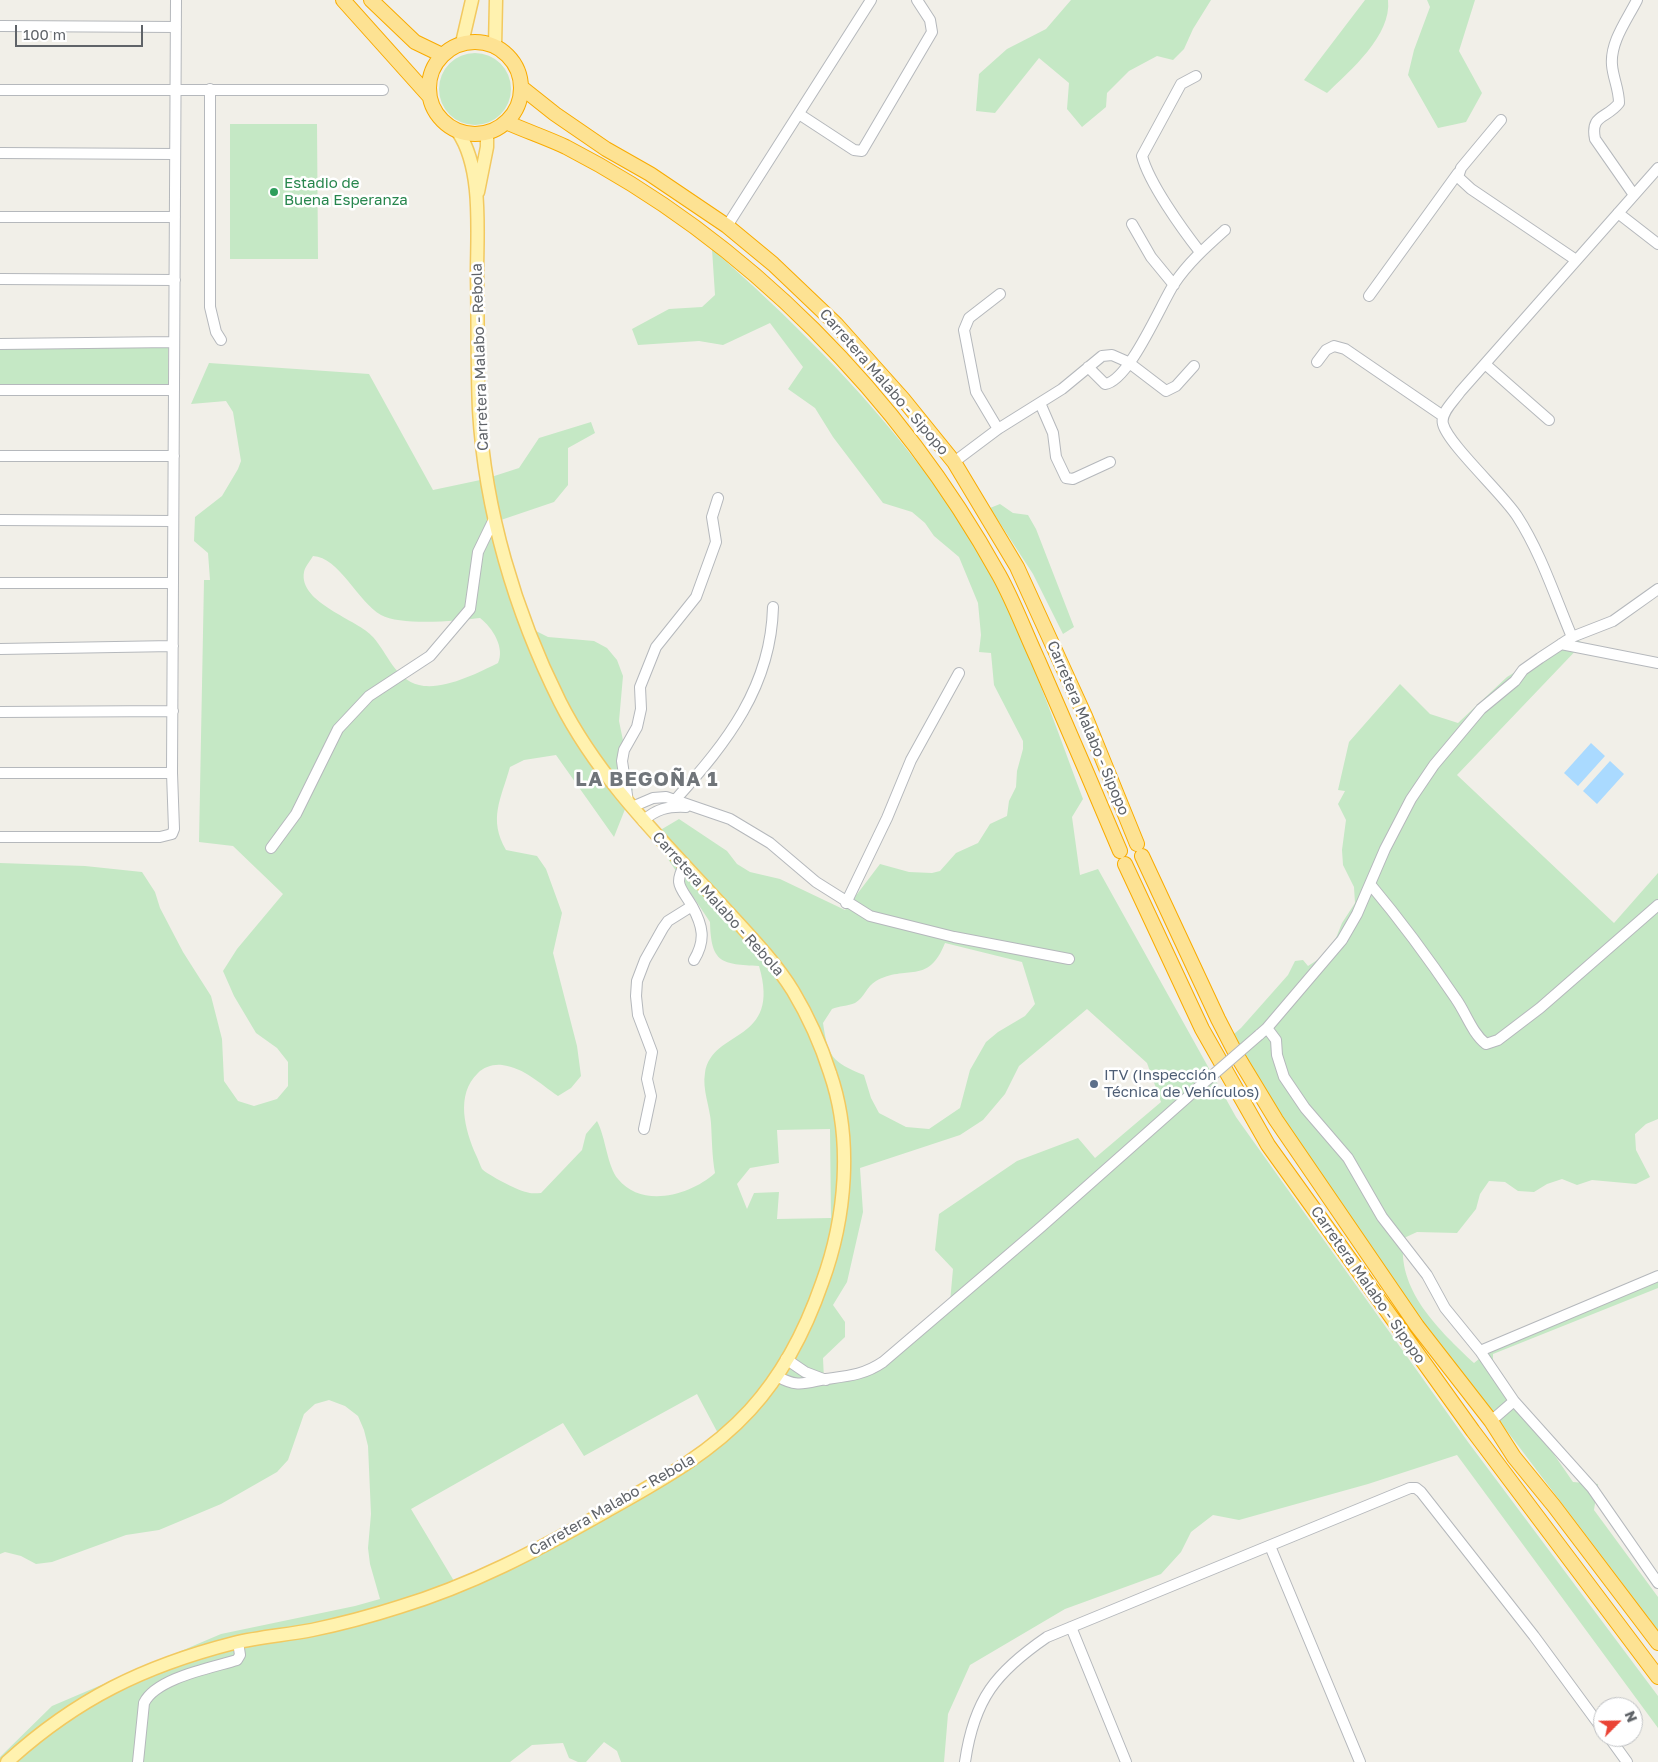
<!DOCTYPE html>
<meta charset="utf-8">
<style>
body{margin:0}
#map{position:relative;width:1658px;height:1762px;overflow:hidden;background:#f1efe8;font-family:"Golos Text",sans-serif}
canvas{display:block}
.north{position:absolute;left:1593px;top:1697px;width:50px;height:50px;box-sizing:border-box;background:#fff;border:1px solid #bfc1c3;border-radius:50%;rotate:67deg;font-size:14px;font-weight:700;line-height:20px;text-align:center;color:#5f6368}
.north::after{content:'';display:block;margin:auto;width:18px;height:22px;background:#ea4335;clip-path:polygon(50% 0,100% 100%,50% 72%,0 100%)}
.scale{position:absolute;left:15px;top:25px;width:128px;height:22px;box-sizing:border-box;border:2px solid #5f6368;border-top:0;padding-left:6px;font-size:15px;line-height:18px;white-space:nowrap;color:#5f6368;-webkit-text-stroke:4px #fff;paint-order:stroke}
</style>
<div id="map">
<canvas width="1658" height="1762"></canvas>
<div class="north">N</div>
<div class="scale">100 m</div>
</div>
<script>
const ctx = document.querySelector('canvas').getContext('2d');
ctx.lineJoin = 'round';
function paint(path, color) { ctx.fillStyle = color; ctx.fill(path, 'evenodd'); }
function strokePath(path, color, width, dash) { ctx.strokeStyle = color; ctx.lineWidth = width; ctx.lineCap = dash ? 'butt' : 'round'; ctx.setLineDash(dash || []); ctx.stroke(path); }
function label(font, color, halo, rows, align = 'center') {
  ctx.font = font + ' "Golos Text",sans-serif'; ctx.lineWidth = 5; ctx.setLineDash([]); ctx.textBaseline = 'middle'; ctx.strokeStyle = halo; ctx.fillStyle = color; for (const [text, x, y, turn = 0] of rows) {
    ctx.save(); ctx.translate(x, y); ctx.rotate((+turn || 0) * Math.PI / 180); ctx.textAlign = isNaN(turn) ? turn : align; if (halo) ctx.strokeText(text, 0, 0); ctx.fillText(text, 0, 0); ctx.restore();
  }
}
const green = new Path2D(`
 M 1071,0 L 1211,0 L 1193,29 L 1184,49 L 1173,60 L 1157,56 L 1129,71 L 1107,93 L 1106,107 L 1082,127 L 1067,109 L 1069,83 L 1039,58 L 995,113 L 976,111 L 979,74 L 1007,49 L 1046,29 Z
 M 1365,0 L 1388,0 C 1392,35 1350,71 1327,93 L 1304,80 Z
 M 1427,0 L 1475,0 L 1459,51 L 1482,93 L 1466,122 L 1438,128 L 1408,75 L 1414,50 L 1430,7 Z
 M439 89a36 36 0 1 1 72 0a36 36 0 1 1-72 0Z
 M 230,124 L 317,124 L 318,259 L 230,259 Z
 M 712,249 C 789,317 861,388 923,470 C 942,495 962,521 977,548 C 1022,627 1051,714 1083,799 L 1072,817 L 1080,875 L 1098,869 L 1236,1117 L 1468,1442 L 1658,1696 L 1658,1728 L 1457,1455 L 1368,1484 L 1239,1520 L 1213,1515 L 1191,1532 L 1181,1552 L 1161,1574 L 1065,1609 L 970,1665 L 948,1714 L 944,1762 L 621,1762 L 617,1751 L 604,1742 L 586,1762 L 578,1762 L 569,1758 L 563,1743 L 532,1745 L 510,1762 L 0,1762 L 0,1757 L 52,1706 L 221,1634 L 355,1606 L 380,1599 L 370,1564 L 368,1548 L 371,1514 L 368,1446 L 364,1430 L 358,1416 L 345,1406 L 329,1400 L 315,1404 L 304,1414 L 288,1460 L 277,1472 L 221,1504 L 159,1530 L 126,1535 L 52,1562 L 36,1564 L 21,1556 L 5,1552 L 0,1554 L 0,863 L 85,866 L 142,872 L 155,892 L 160,908 L 183,952 L 211,996 L 222,1039 L 224,1081 L 238,1101 L 254,1106 L 277,1099 L 288,1086 L 288,1062 L 277,1048 L 256,1033 L 234,996 L 223,971 L 237,949 L 283,894 L 233,846 L 199,842 L 204,580 L 210,580 L 208,553 L 194,541 L 195,517 L 222,496 L 238,469 L 241,461 L 233,412 L 226,401 L 191,404 L 209,363 L 369,374 L 433,490 L 485,479 L 519,468 L 539,438 L 591,422 L 595,433 L 568,448 L 568,485 L 554,502 L 498,521 L 534,630 L 548,637 L 594,641 L 607,648 L 617,660 L 623,676 L 619,721 L 633,789 L 614,837 L 556,755 L 524,760 L 510,767 C 501,799 488,819 506,850 L 537,856 L 546,869 L 562,913 L 553,953 L 577,1046 L 581,1076 L 571,1088 L 558,1096 C 540,1084 525,1068 502,1065 C 493,1064 484,1067 478,1073 C 455,1095 465,1130 476,1155 C 478,1159 480,1165 482,1169 C 488,1175 517,1190 526,1192 C 531,1194 536,1193 541,1193 L 582,1150 L 586,1134 L 597,1121 C 606,1138 607,1166 618,1179 C 642,1209 691,1195 715,1173 C 712,1156 712,1140 711,1123 C 710,1107 702,1089 705,1073 C 712,1028 782,1044 759,966 C 722,964 711,964 710,922 L 652,835 L 679,819 L 727,851 L 737,864 L 750,872 L 780,879 L 845,910 L 880,864 L 909,872 L 932,873 L 940,871 L 956,853 L 978,843 L 990,824 L 1007,816 L 1009,801 L 1016,787 L 1017,771 L 1023,749 L 1023,741 L 994,685 L 991,653 L 979,652 L 981,635 L 978,603 L 959,557 L 934,536 L 925,523 L 912,512 L 883,503 L 833,437 L 815,408 L 788,389 L 803,367 L 770,323 L 723,345 L 699,341 L 638,345 L 632,329 L 669,309 L 702,307 L 715,295 ZM 313,556 C 339,557 358,602 381,615 C 401,626 457,621 480,618 C 493,628 505,648 498,663 C 478,673 442,691 419,685 C 395,679 388,654 373,637 C 359,620 298,603 304,572 C 305,567 310,561 313,556 ZM 945,943 L 1022,962 L 1035,1004 L 1025,1016 L 998,1032 L 986,1042 L 970,1070 L 960,1108 L 929,1129 L 906,1127 L 879,1113 L 871,1098 L 864,1075 C 832,1062 828,1057 823,1023 L 832,1009 C 839,1006 848,1006 855,1003 C 864,998 867,986 876,981 C 906,964 928,986 945,943 ZM 1087,1009 L 1147,1063 L 1161,1102 L 1095,1158 L 1078,1138 L 1017,1161 L 939,1214 L 935,1250 L 953,1269 L 950,1302 L 880,1364 L 824,1380 L 823,1358 L 845,1337 L 845,1322 L 833,1305 L 847,1282 L 863,1212 L 860,1168 L 960,1135 L 983,1120 L 1005,1094 L 1019,1066 ZM 830,1129 L 831,1218 L 777,1219 L 779,1192 L 754,1193 L 747,1209 L 737,1184 L 750,1168 L 779,1163 L 777,1130 ZM 697,1394 L 721,1439 L 500,1566 L 457,1586 L 411,1509 L 563,1423 L 584,1456 Z
 M 0,344 L 168,344 L 168,386 L 0,387 Z
 M 1000,504 L 1013,513 L 1028,515 L 1036,529 L 1074,627 L 1063,634 L 1033,574 L 990,508 Z
 M 1572,637 L 1583,643 L 1457,775 L 1614,923 L 1658,873 L 1658,1119 L 1646,1124 L 1635,1134 L 1636,1150 L 1650,1177 L 1636,1184 L 1592,1180 L 1577,1185 L 1562,1179 L 1547,1184 L 1534,1192 L 1518,1191 L 1505,1182 L 1489,1181 L 1480,1194 L 1476,1209 L 1457,1233 L 1417,1232 L 1404,1238 C 1395,1289 1440,1331 1474,1363 L 1505,1338 L 1658,1273 L 1658,1288 L 1493,1354 L 1493,1366 L 1573,1482 L 1598,1484 L 1594,1510 L 1658,1597 L 1658,1630 L 1507,1431 L 1304,1169 L 1222,1044 L 1241,1028 L 1288,975 L 1295,961 L 1303,960 L 1308,966 L 1322,957 L 1336,938 L 1342,923 L 1355,903 L 1354,887 L 1343,865 L 1342,850 L 1346,820 L 1338,804 L 1345,791 L 1338,790 L 1349,742 L 1400,684 L 1430,714 L 1458,723 L 1507,677 Z`);
const water = new Path2D(`
 M 1591,743 L 1605,756 L 1578,786 L 1564,773 Z
 M 1610,761 L 1624,774 L 1597,804 L 1583,791 Z`);
const minor = new Path2D(`
 M 0,26 L 176,27
 M 1196,76 L 1181,84 L 1142,156 C 1149,183 1182,229 1200,252
 M 210,89 L 210,307 L 216,332 L 221,340
 M 0,90 L 383,90
 M 799,114 L 854,150 L 862,151 L 932,32 L 930,20 L 917,0
 M 1501,120 L 1461,168 L 1458,177 L 1471,189 L 1576,260
 M 0,153 L 175,154
 M 1634,195 L 1595,139 C 1590,114 1607,119 1619,103 C 1619,89 1613,78 1612,65 C 1610,42 1627,20 1637,0
 M 1618,213 L 1658,244
 M 0,217 L 175,217
 M 1132,224 L 1151,257 L 1174,285
 M 727,226 L 871,0
 M 0,279 L 175,280
 M 1369,296 L 1458,173
 M 0,344 L 174,342
 M 1317,362 L 1326,350 L 1334,346 L 1345,349 L 1443,416
 M 1485,364 L 1549,420
 M 1088,367 L 1105,384 C 1129,381 1161,304 1174,284 C 1188,263 1206,247 1225,230
 M 0,390 L 174,390
 M 1040,403 L 1053,433 L 1056,457 L 1066,478 L 1073,479 L 1110,462
 M 998,429 L 976,392 L 964,330 L 969,318 L 1000,294
 M 0,456 L 174,456
 M 954,462 L 998,429 L 1062,389 L 1102,356 L 1112,355 L 1128,362 L 1166,391 L 1176,386 L 1194,366
 M 0,520 L 173,521
 M 0,583 L 173,583
 M 1572,637 C 1555,597 1541,553 1517,516 C 1503,494 1448,444 1443,424 C 1440,413 1454,401 1460,392 L 1658,168
 M 1561,644 L 1658,663
 M 0,649 L 173,646
 M 0,712 L 173,711
 M 0,773 L 172,773
 M 676,799 C 727,742 771,687 773,607
 M 628,802 L 622,761 L 624,750 L 637,727 L 641,709 L 640,687 L 656,647 L 696,597 L 716,542 L 712,517 L 718,498
 M 632,807 L 653,798 L 666,797 L 730,819 L 770,843 L 816,882 L 870,916 L 954,937 L 1069,959
 M 643,821 C 656,809 668,806 686,807
 M 0,837 L 160,837 L 172,834 L 174,829 L 172,773 L 176,0
 M 271,848 L 296,814 L 338,729 L 369,696 L 430,656 L 470,609 L 478,552 L 494,519
 M 1370,884 C 1401,921 1429,959 1456,999 C 1466,1013 1472,1033 1486,1044 L 1498,1040 L 1540,1008 L 1658,905
 M 846,903 L 887,818 L 911,760 L 959,673
 M 692,906 C 703,926 706,940 694,960
 M 1267,1028 L 1342,940 L 1357,914 L 1385,849 L 1411,799 L 1434,765 L 1481,709 L 1515,681 L 1523,670 L 1540,658 L 1572,637 L 1613,621 L 1658,589
 M 1259,1035 L 1267,1028 L 1276,1040 L 1277,1055 L 1284,1077 L 1305,1108 L 1348,1158 L 1382,1217 L 1427,1275 L 1445,1308 L 1480,1351 L 1514,1401 L 1592,1488 L 1658,1583
 M 644,1129 L 651,1096 L 647,1079 L 652,1052 L 638,1015 L 636,996 L 637,981 L 645,960 L 663,928 L 668,921 L 692,906 C 681,887 673,885 685,864
 M 1480,1351 L 1658,1276
 M 786,1359 L 805,1372 L 826,1380
 M 777,1376 C 797,1388 805,1383 826,1379 C 848,1376 864,1375 883,1362 L 1041,1227 L 1199,1087
 M 1491,1421 L 1514,1401
 M 1270,1546 L 1360,1762
 M 1071,1627 L 1126,1762
 M 1609,1737 L 1627,1762
 M 138,1762 L 144,1703 C 156,1678 211,1668 237,1660 L 240,1655 L 238,1642
 M 965,1762 C 974,1699 996,1672 1047,1637 L 1410,1488 L 1416,1488 L 1421,1492 L 1534,1636 L 1603,1730`);
const major = new Path2D(`
 M 462,43 L 472,0
 M 495,47 L 496,0
 M 478,192 L 487,147 L 487,133
 M 7,1762 C 76,1699 144,1666 234,1643 C 259,1637 286,1635 312,1630 C 341,1624 371,1616 399,1607 C 472,1585 538,1550 603,1513 C 656,1483 709,1455 750,1410 C 783,1374 806,1329 822,1283 C 846,1218 853,1139 830,1073 C 821,1045 808,1016 793,991 C 775,962 751,937 728,912 C 668,846 601,783 560,702 C 515,612 485,511 479,410 C 477,365 478,320 477,275 C 477,232 483,169 458,132`);
const highway = new Path2D(`
 M 343,0 L 429,96
 M 371,0 L 415,42 L 442,55
 M429 88a46 46 0 1 1 92 0a46 46 0 1 1-92 0Z
 M 521,87 L 555,114 L 606,149 L 650,174 L 727,226 L 773,264 L 836,324 L 903,399 L 954,462 L 1017,567 L 1085,716 L 1137,844
 M 506,122 C 526,131 547,138 566,147 C 747,240 901,398 999,575 C 1014,602 1025,632 1038,660 C 1066,724 1093,787 1120,851
 M 1142,856 L 1218,1019 L 1236,1054 L 1276,1120 L 1417,1326 L 1491,1421 L 1514,1457 L 1554,1506 L 1658,1643
 M 1125,864 L 1202,1029 L 1268,1145 L 1473,1431 L 1658,1677`);
const minorBridge = new Path2D(`
 M 1199,1087 L 1259,1035`);
const markers = [
 [274,192,5,"#2e9e5b"],
 [1094,1084,5,"#5c6f8a"]
];
const leisureNames = [
 ["Estadio de",284,183],
 ["Buena Esperanza",284,200]
];
const streetNames = [
 ["Carretera Malabo - Rebola",480,357,-92],
 ["Carretera Malabo - Sipopo",884,382,49],
 ["Carretera Malabo - Sipopo",1088,728,67],
 ["Carretera Malabo - Rebola",718,904,48],
 ["Carretera Malabo - Sipopo",1368,1285,55],
 ["Carretera Malabo - Rebola",612,1505,-30]
];
const serviceNames = [
 ["ITV (Inspección",1104,1075],
 ["Técnica de Vehículos)",1104,1092]
];
const districtNames = [
 ["LA BEGOÑA 1",647,780]
];
paint(green, '#c5e8c5');
paint(water, '#aadaff');
strokePath(minor, '#b5b8bc', 12);
strokePath(major, '#f2c960', 15);
strokePath(highway, '#f9ab00', 16);
strokePath(minor, '#fff', 10);
strokePath(major, '#fff2af', 12);
strokePath(highway, '#fde293', 14);
strokePath(minorBridge, '#b5b8bc', 12, []);
strokePath(minorBridge, '#fff', 10);
for (const [x, y, r, color] of markers) { const dot = new Path2D(); dot.arc(x, y, r, 0, 2 * Math.PI); ctx.fillStyle = color; ctx.fill(dot); strokePath(dot, '#fff', 2); }
label('15px', '#27864d', '#fff', leisureNames, 'left');
label('15px', '#5f6368', '#fff', streetNames);
label('15px', '#4e5e75', '#fff', serviceNames, 'left');
ctx.letterSpacing = '1px';
label('bold 20px', '#70757a', '#fff', districtNames);
ctx.letterSpacing = '0px';
</script>
